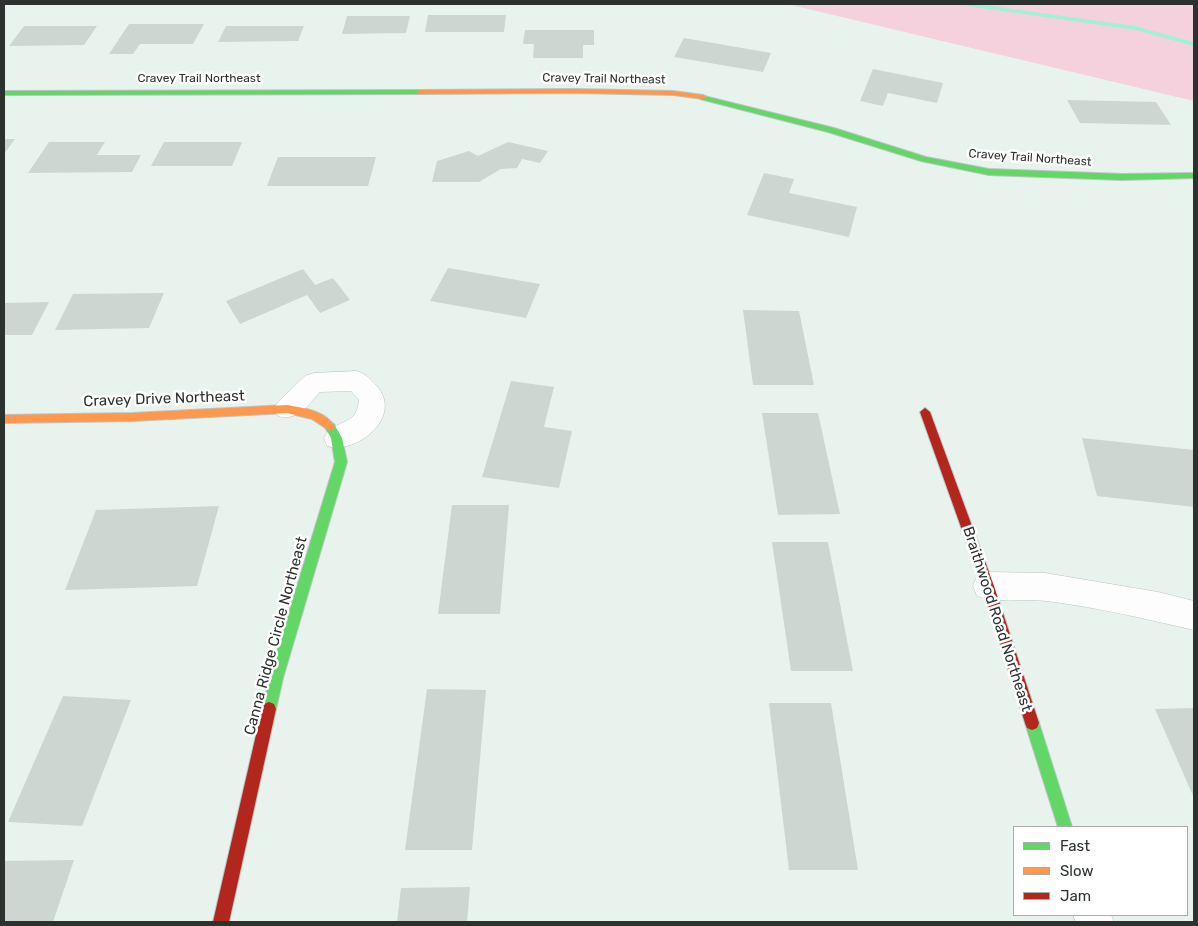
<!DOCTYPE html>
<style>
body{margin:0}
#map{position:relative;width:1198px;height:926px;overflow:hidden;background:#e8f3ee;font-family:Rubik,sans-serif}
canvas{display:block}
.frame{position:absolute;inset:0;border:5px solid #2b322f;pointer-events:none}
.legend{position:absolute;left:1013px;top:826px;width:175px;height:90px;box-sizing:border-box;background:#fff;border:1px solid #aaadac;margin:0;padding:6px 9px;list-style:none;font-size:15px;color:#2b322f}
.legend li{display:flex;align-items:center;gap:10px;height:25px}
.legend b{width:25px;border:1px solid #aaadac}
</style>
<div id="map">
<canvas width="1198" height="926"></canvas>
<div class="frame"></div>
<ul class="legend">
<li><b style="height:6px;background:#63d668"></b>Fast</li>
<li><b style="height:6px;background:#ff974d"></b>Slow</li>
<li><b style="height:6px;background:#b3261e"></b>Jam</li>
</ul>
</div>
<script>
const ctx = document.querySelector('canvas').getContext('2d');
ctx.lineJoin = 'round';
function paint(path, color) { ctx.fillStyle = color; ctx.fill(path, 'evenodd'); }
function strokePath(path, color, width, dash) { ctx.strokeStyle = color; ctx.lineWidth = width; ctx.lineCap = dash ? 'butt' : 'round'; ctx.setLineDash(dash || []); ctx.stroke(path); }
function label(font, color, halo, rows, align = 'center') {
  ctx.font = font + ' Rubik,sans-serif'; ctx.lineWidth = 5; ctx.setLineDash([]); ctx.textBaseline = 'middle'; ctx.strokeStyle = halo; ctx.fillStyle = color; for (const [text, x, y, turn = 0] of rows) {
    ctx.save(); ctx.translate(x, y); ctx.rotate((+turn || 0) * Math.PI / 180); ctx.textAlign = isNaN(turn) ? turn : align; if (halo) ctx.strokeText(text, 0, 0); ctx.fillText(text, 0, 0); ctx.restore();
  }
}
const green = new Path2D(`
 M 787,4 L 1194,4 L 1194,101 Z`);
const stream = new Path2D(`
 M 964,4 L 978,4 L 1135,26 L 1194,42 L 1194,46 L 1135,30 L 967,6 Z`);
const building = new Path2D(`
 M 428,15 L 506,15 L 504,32 L 425,32 Z
 M 347,16 L 410,16 L 406,33 L 342,34 Z
 M 129,24 L 204,24 L 193,44 L 140,44 L 133,54 L 109,54 Z
 M 24,26 L 97,26 L 84,45 L 9,46 Z
 M 226,26 L 304,26 L 298,41 L 218,42 Z
 M 525,30 L 594,30 L 594,45 L 583,45 L 583,58 L 533,58 L 534,44 L 523,44 Z
 M 684,38 L 771,53 L 763,72 L 674,57 Z
 M 873,69 L 943,83 L 937,103 L 888,93 L 883,106 L 860,101 Z
 M 1067,100 L 1156,102 L 1171,125 L 1080,123 Z
 M 4,139 L 15,139 L 4,154 Z
 M 49,142 L 105,142 L 97,155 L 141,155 L 132,172 L 28,173 Z
 M 164,142 L 242,142 L 232,166 L 151,166 Z
 M 508,142 L 548,151 L 540,163 L 522,159 L 517,168 L 501,169 L 479,182 L 432,182 L 437,161 L 469,151 L 478,156 Z
 M 278,157 L 376,157 L 368,186 L 267,186 Z
 M 764,173 L 794,179 L 789,193 L 857,207 L 849,237 L 747,215 Z
 M 448,268 L 540,284 L 526,318 L 430,301 Z
 M 303,269 L 315,285 L 333,278 L 350,300 L 320,313 L 307,295 L 240,324 L 226,301 Z
 M 164,293 L 149,328 L 55,330 L 73,294 Z
 M 49,302 L 32,335 L 4,335 L 4,303 Z
 M 743,310 L 799,311 L 814,385 L 753,385 Z
 M 511,381 L 554,387 L 544,427 L 572,431 L 559,488 L 482,477 Z
 M 762,413 L 818,413 L 840,514 L 778,515 Z
 M 1082,438 L 1194,450 L 1194,507 L 1097,496 Z
 M 452,505 L 509,505 L 500,614 L 438,614 Z
 M 219,506 L 197,586 L 65,590 L 96,510 Z
 M 772,542 L 828,542 L 853,671 L 791,671 Z
 M 427,689 L 486,690 L 472,850 L 405,850 Z
 M 63,696 L 131,700 L 82,826 L 8,822 Z
 M 769,703 L 831,703 L 858,870 L 789,870 Z
 M 1194,708 L 1194,798 L 1155,709 Z
 M 74,860 L 53,922 L 4,922 L 4,861 Z
 M 470,887 L 467,922 L 397,922 L 401,888 Z`);
const street = new Path2D(`
 M 357,371 C 366,374 369,378 376,385 C 405,417 356,455 327,446 L 324,438 C 334,418 357,428 359,400 L 351,391 L 320,392 C 308,405 297,422 278,416 L 274,409 L 278,402 L 305,376 L 314,373 Z
 M 988,572 L 1045,573 L 1158,592 L 1194,601 L 1194,630 C 1146,619 1096,607 1046,601 C 1023,598 999,604 977,596 L 973,586 L 977,576 Z
 M 1073,915 L 1111,915 L 1114,922 L 1076,922 Z`);
const fast = new Path2D(`
 M 420,90 L 423,90 L 423,94 L 4,95 L 4,91 Z
 M 700,95 L 834,128 L 926,157 L 989,169 L 1122,174 L 1194,173 L 1194,178 L 1122,180 L 989,175 L 921,161 L 828,132 L 700,99 Z
 M 330,423 L 334,424 L 342,438 L 347,462 L 283,678 L 276,709 L 274,714 L 269,716 L 264,714 L 262,709 L 269,678 L 335,462 L 331,438 L 325,427 Z
 M 1032,716 L 1037,718 L 1039,723 L 1072,827 L 1058,827 L 1025,723 L 1027,718 Z`);
const slow = new Path2D(`
 M 575,89 L 673,91 L 703,95 L 707,97 L 703,99 L 673,95 L 575,93 L 420,94 L 416,92 L 420,90 Z
 M 287,405 C 304,408 326,411 335,427 L 330,431 L 312,419 L 287,413 L 133,421 L 4,423 L 4,415 L 133,413 Z`);
const jam = new Path2D(`
 M 925,408 L 930,412 L 994,586 L 1039,723 L 1037,728 L 1032,730 L 1027,728 L 1025,723 L 982,586 L 920,412 Z
 M 269,702 L 274,704 L 276,709 L 229,922 L 213,922 L 262,709 L 264,704 Z`);
const farStreetnames = [
 ["Cravey Trail Northeast",199,79],
 ["Cravey Trail Northeast",604,79,1],
 ["Cravey Trail Northeast",1030,158,4]
];
const streetNames = [
 ["Cravey Drive Northeast",164,399,-2],
 ["Braithwood Road Northeast",997,619,72],
 ["Canna Ridge Circle Northeast",276,636,-75]
];
paint(green, '#f5d1de');
paint(stream, '#a4f0d5');
paint(building, '#ced6d2');
strokePath(street, '#bcc4c0', 1);
strokePath(fast, '#bcc4c0', 2);
strokePath(slow, '#bcc4c0', 2);
strokePath(jam, '#bcc4c0', 2);
paint(street, '#fcfdfc');
paint(fast, '#63d668');
paint(slow, '#ff974d');
paint(jam, '#b3261e');
label('12px', '#2b322f', '#fff', farStreetnames);
label('15px', '#2b322f', '#fff', streetNames);
</script>
